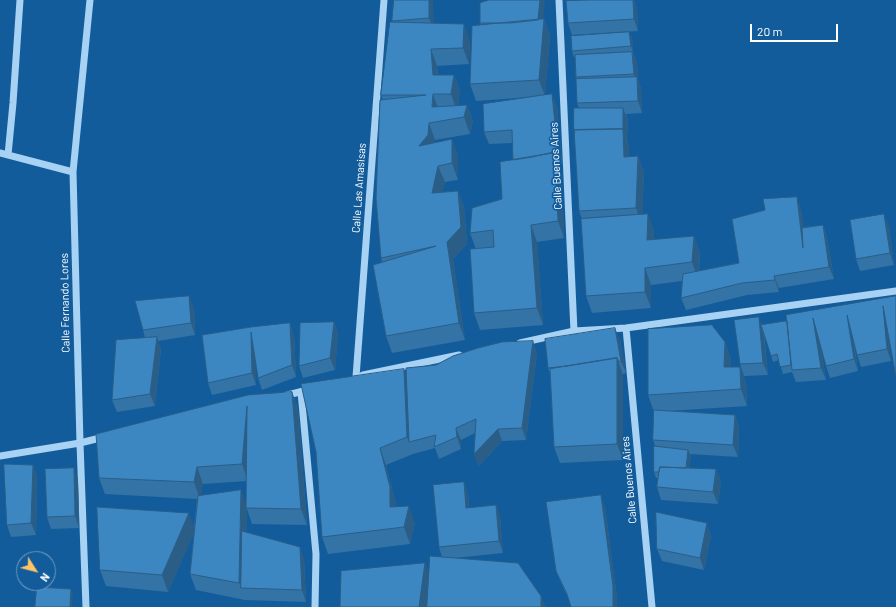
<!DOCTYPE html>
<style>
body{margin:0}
#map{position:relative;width:896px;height:607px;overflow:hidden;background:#135c9b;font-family:Barlow,sans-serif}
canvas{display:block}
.north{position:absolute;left:16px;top:551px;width:40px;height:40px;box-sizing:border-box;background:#135c9b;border:1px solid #719dc3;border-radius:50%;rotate:126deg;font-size:11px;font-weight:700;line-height:16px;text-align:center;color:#fff}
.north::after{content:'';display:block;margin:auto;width:14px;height:18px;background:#ffc469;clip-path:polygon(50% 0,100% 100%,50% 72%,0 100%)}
.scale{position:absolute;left:750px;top:24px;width:88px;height:18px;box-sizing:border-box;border:2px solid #fff;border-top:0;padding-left:5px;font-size:12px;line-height:14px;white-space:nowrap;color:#fff;-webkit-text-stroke:3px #135c9b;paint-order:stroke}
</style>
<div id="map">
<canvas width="896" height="607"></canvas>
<div class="north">N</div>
<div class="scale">20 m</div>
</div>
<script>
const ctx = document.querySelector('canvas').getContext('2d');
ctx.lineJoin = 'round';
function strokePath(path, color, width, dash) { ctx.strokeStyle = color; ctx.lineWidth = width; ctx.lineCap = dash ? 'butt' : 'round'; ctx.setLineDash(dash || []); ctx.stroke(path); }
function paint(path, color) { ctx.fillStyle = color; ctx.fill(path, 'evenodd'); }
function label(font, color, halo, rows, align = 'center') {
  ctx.font = font + ' Barlow,sans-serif'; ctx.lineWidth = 3.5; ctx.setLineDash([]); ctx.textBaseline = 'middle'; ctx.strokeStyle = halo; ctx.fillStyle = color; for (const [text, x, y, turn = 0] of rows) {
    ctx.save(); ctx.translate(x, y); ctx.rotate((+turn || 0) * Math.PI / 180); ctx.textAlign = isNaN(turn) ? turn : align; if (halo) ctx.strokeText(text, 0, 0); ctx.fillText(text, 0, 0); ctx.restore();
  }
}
const minor = new Path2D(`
 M 559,0 L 574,331
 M 0,153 L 73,172
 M 8,155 L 13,103 L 20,0
 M 626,328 L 652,607
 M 520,343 L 574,331 L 626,328 L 896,291
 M 363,375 L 459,355
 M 356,377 L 384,0
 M 301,392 L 316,554 L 315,607
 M 284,396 L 311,389
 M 0,456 L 80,443 L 104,437
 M 86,607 L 80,443 L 73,172 L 90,0`);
const wall = new Path2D(`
 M 433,0 L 433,23 L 470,40 L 469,64 L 437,66 L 438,75 L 454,75 L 460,91 L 458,105 L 467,105 L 473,121 L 470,134 L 435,140 L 435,142 L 458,155 L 458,180 L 445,182 L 442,192 L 458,191 L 464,207 L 467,244 L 453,259 L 465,340 L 392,353 L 386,336 L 382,262 L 381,258 L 383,100 L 381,95 L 392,22 Z
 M 566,0 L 634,0 L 637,9 L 638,31 L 572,35 L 568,23 Z
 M 544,19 L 550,36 L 545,95 L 557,106 L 562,163 L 558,164 L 561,170 L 564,238 L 537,242 L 543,325 L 480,330 L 474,313 L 476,249 L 470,233 L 502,199 L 513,160 L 512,143 L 489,144 L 484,132 L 531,97 L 476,101 L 470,84 L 480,26 L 480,23 Z
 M 629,32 L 632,38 L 633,53 L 637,64 L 638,79 L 641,89 L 642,113 L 626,114 L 628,120 L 627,141 L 629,145 L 629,157 L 638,156 L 644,172 L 642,214 L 654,230 L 654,240 L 694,236 L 700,253 L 699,271 L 739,263 L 801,209 L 803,227 L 823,225 L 827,237 L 834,279 L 779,288 L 779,292 L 747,295 L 686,310 L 681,298 L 682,281 L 651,285 L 651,308 L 592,313 L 586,296 L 582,219 L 579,211 L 575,135 L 574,133 L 579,108 L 577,103 L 575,57 L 574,57 L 572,51 Z
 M 889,226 L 894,265 L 860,271 L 856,259 Z
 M 194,308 L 195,335 L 158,341 L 161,349 L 155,406 L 117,412 L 112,400 L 145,338 L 143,330 Z
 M 334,322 L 338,334 L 335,370 L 303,378 L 299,366 Z
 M 762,325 L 889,341 L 891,361 L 861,367 L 857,355 L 854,342 L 858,371 L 830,378 L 826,366 L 820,342 L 826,380 L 796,382 L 792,372 L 783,374 L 779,360 L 773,362 L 764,333 L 768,375 L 744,376 L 740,364 Z
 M 294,335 L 296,377 L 262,390 L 258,378 L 256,365 L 256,385 L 212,395 L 208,383 Z
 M 620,340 L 626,373 L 623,374 L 623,460 L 560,463 L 554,447 L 550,374 L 548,368 Z
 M 725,342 L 731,359 L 731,367 L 740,367 L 746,383 L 747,406 L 668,411 L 735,415 L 739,427 L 738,457 L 690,454 L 691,456 L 689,468 L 716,469 L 721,481 L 718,504 L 661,500 L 657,487 L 658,478 L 656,478 L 654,472 L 655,446 L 653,440 L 654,412 L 648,395 Z
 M 537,353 L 526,440 L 502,441 L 479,466 L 474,454 L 475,433 L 461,440 L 461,449 L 439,459 L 435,448 L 413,454 L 386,465 L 396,504 L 396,507 L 415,523 L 410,544 L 328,554 L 322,537 L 406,374 Z
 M 292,392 L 298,409 L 307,525 L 252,524 L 247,509 L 246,533 L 304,559 L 306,602 L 245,600 L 196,590 L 190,574 L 194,532 L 168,592 L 106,586 L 100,570 L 194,528 L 197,499 L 105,494 L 99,478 ZM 247,481 L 246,506 L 241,490 L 200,496 L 203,484 Z
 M 33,465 L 37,477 L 36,535 L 11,537 L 7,525 Z
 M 78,480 L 79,528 L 51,529 L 47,517 Z
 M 468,494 L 469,508 L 496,505 L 500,517 L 503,553 L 454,558 L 541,596 L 545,607 L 427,607 L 425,563 L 429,574 L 442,557 L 439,547 Z
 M 605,507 L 617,598 L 617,607 L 571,607 L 569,600 L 561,583 L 556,571 Z
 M 711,535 L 704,570 L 662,561 L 657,549 Z`);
const shadedWall = new Path2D(`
 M 429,0 L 433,0 L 434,30 L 429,18 Z
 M 540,0 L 545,0 L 542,34 L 538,22 Z
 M 633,0 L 634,0 L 637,9 L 638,31 L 634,19 Z
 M 544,19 L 550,36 L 545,96 L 539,80 Z
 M 464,24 L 470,40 L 469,64 L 463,48 Z
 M 629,32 L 632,38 L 633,53 L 631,46 Z
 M 431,49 L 437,66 L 439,92 L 433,75 Z
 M 632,52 L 637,64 L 638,79 L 641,89 L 642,113 L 638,101 L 637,84 L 634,74 Z
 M 454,75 L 460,91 L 457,111 L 451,94 Z
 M 433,94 L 439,111 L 432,107 Z
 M 552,94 L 557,106 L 562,163 L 558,151 Z
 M 467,105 L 473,121 L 470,134 L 464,117 Z
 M 623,108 L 628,120 L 627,141 L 623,129 Z
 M 429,123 L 435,140 L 434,152 L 419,146 Z
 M 623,129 L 629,145 L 630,174 L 624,157 Z
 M 452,139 L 458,155 L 458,180 L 452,163 Z
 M 555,153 L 561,170 L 564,238 L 558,221 Z
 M 638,156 L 644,172 L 642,225 L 636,208 Z
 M 438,166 L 445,182 L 438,209 L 432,193 Z
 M 458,191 L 464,207 L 467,244 L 453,259 L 465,340 L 459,323 L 447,242 Z
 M 797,197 L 801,209 L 808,260 L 803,248 Z
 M 648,214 L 654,230 L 653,257 L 647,240 Z
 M 884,214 L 889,226 L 894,265 L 890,253 Z
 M 531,225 L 537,242 L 543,325 L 537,308 Z
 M 823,225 L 827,237 L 834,279 L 829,267 Z
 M 694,236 L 700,253 L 698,279 L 692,262 Z
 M 645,268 L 651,285 L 651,308 L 645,292 Z
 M 774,276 L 779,288 L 779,292 L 775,280 Z
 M 189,296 L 194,308 L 195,335 L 191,323 Z
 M 883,306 L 887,318 L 891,361 L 887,349 Z
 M 847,315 L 851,327 L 858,371 L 854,359 Z
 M 759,317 L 763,329 L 768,375 L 763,363 Z
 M 813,318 L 818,330 L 826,380 L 821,368 Z
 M 334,322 L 338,334 L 335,370 L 330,358 Z
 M 290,323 L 294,335 L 296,377 L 292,365 Z
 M 615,328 L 620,340 L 626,373 L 621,361 Z
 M 251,332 L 256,344 L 256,385 L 252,373 Z
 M 157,337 L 161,349 L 155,406 L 150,394 Z
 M 533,341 L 537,353 L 526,440 L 522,428 Z
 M 725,342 L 731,359 L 731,383 L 724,367 Z
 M 617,358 L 623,375 L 623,460 L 617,444 Z
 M 740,367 L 746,383 L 747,406 L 741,389 Z
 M 404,369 L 410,386 L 409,442 L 407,437 Z
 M 292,392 L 298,409 L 307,525 L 301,509 Z
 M 247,406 L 248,481 L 242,464 Z
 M 735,415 L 739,427 L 738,457 L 733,445 Z
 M 456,428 L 461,440 L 461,449 L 457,437 Z
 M 498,429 L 502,441 L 479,466 L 474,454 Z
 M 380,448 L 386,465 L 396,504 L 396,524 L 390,507 Z
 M 688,450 L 691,456 L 688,480 L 686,473 Z
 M 33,465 L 37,477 L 36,535 L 31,523 Z
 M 197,467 L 203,484 L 200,499 L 194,482 Z
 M 74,468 L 78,480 L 79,528 L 75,516 Z
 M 716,469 L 721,481 L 718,504 L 713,492 Z
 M 464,482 L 468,494 L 470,520 L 466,508 Z
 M 241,490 L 247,507 L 246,508 L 247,509 L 245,588 L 241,588 L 239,583 Z
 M 601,495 L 605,507 L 617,598 L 617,607 L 613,607 Z
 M 496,505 L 500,517 L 503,553 L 499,541 Z
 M 409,506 L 415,523 L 410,544 L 404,527 Z
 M 189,513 L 195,530 L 168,592 L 162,575 Z
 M 707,523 L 711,535 L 704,570 L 700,558 Z
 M 300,547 L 304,559 L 306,602 L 302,590 Z
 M 425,563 L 431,579 L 427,607 L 419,607 Z
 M 71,589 L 73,595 L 72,607 L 70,607 Z
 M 541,596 L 545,607 L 541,607 Z`);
const building = new Path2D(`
 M 394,0 L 429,0 L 429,18 L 392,21 Z
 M 489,0 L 540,0 L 538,20 L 511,23 L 480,23 L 480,3 Z
 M 589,0 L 633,0 L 634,19 L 568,23 L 566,1 Z
 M 544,19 L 539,80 L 470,84 L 472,26 Z
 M 390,22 L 464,24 L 463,48 L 431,49 L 433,75 L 454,75 L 451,94 L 433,94 L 432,107 L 467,105 L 464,117 L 429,123 L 428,135 L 419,146 L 452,139 L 452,163 L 438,166 L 432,193 L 458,191 L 461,227 L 447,242 L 459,323 L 386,336 L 373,265 L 436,246 L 381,258 L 376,198 L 380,100 L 426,95 L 381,95 Z
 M 629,32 L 631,46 L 572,51 L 571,36 Z
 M 632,52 L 634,74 L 576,77 L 575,55 Z
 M 637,77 L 638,101 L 577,103 L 576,79 Z
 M 552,94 L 558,151 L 532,157 L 513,160 L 512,130 L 484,132 L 483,104 Z
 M 574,108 L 623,108 L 623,129 L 574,130 L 575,133 L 574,133 Z
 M 623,129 L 624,157 L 638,156 L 636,208 L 579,211 L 574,130 Z
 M 555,153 L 558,221 L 531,225 L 537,308 L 474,313 L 470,249 L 494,247 L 493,230 L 470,233 L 472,208 L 502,199 L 500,162 Z
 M 797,197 L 803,248 L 802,228 L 823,225 L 829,267 L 774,276 L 775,280 L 742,283 L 681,298 L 683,274 L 739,263 L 732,219 L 765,210 L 763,199 Z
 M 648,214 L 647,240 L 694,236 L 692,262 L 645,268 L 645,292 L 586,296 L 581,219 Z
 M 884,214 L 890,253 L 856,259 L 850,220 Z
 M 189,296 L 191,323 L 143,330 L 135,301 Z
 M 896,296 L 896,377 L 883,306 L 887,349 L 857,355 L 847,315 L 854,359 L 826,366 L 813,318 L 821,368 L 792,370 L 786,315 Z
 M 759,317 L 763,363 L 740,364 L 734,320 Z
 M 787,321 L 791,365 L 780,367 L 777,354 L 771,356 L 761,325 Z
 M 334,322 L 330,358 L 299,366 L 300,323 Z
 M 290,323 L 292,365 L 258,378 L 251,332 L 252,373 L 208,383 L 202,335 L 251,327 Z
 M 712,325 L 725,342 L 724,367 L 740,367 L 741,389 L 648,395 L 648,329 Z
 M 615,328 L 621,361 L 619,362 L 617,358 L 567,366 L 548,368 L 545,339 Z
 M 157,337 L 150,394 L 112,400 L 116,340 Z
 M 533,341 L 522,428 L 498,429 L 474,454 L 476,419 L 456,428 L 457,437 L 434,447 L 436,435 L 409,442 L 406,368 L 436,365 L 453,356 L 478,348 L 502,342 Z
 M 617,358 L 617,444 L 554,447 L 550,369 Z
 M 404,369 L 407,437 L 380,448 L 390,487 L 390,507 L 409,506 L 404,527 L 322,537 L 316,452 L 301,384 Z
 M 292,392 L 301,509 L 246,508 L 247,406 L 242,464 L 197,467 L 194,482 L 99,478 L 96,434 L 248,395 Z
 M 654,410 L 735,415 L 733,445 L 653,440 Z
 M 654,446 L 688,450 L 686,468 L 660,467 L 659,472 L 654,472 Z
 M 4,464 L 33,465 L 31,523 L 7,525 Z
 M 660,467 L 716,469 L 713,492 L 657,487 Z
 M 74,468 L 75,516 L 47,517 L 45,469 Z
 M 464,482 L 466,508 L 496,505 L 499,541 L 439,547 L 433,485 Z
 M 241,490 L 239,583 L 190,574 L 198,496 Z
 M 601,495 L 613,586 L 613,607 L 571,607 L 567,594 L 556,571 L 546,502 Z
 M 97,507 L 189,513 L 162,575 L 100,570 Z
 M 656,512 L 707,523 L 700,558 L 657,549 Z
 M 242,531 L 300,547 L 302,590 L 241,588 Z
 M 430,556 L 518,563 L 541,596 L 541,607 L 427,607 Z
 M 425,563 L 419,607 L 340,607 L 341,571 Z
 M 37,587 L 71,589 L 70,607 L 35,607 Z`);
const streetNames = [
 ["Calle Buenos Aires",556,166,-93],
 ["Calle Las Amasisas",359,188,-86],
 ["Calle Fernando Lores",65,303,-91],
 ["Calle Buenos Aires",629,480,-95]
];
strokePath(minor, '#a7d2f3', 7);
paint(wall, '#3473a6');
paint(shadedWall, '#2a5e87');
paint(building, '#3c86c1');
strokePath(building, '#2a5e87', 1);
label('11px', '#fff', '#135c9b', streetNames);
</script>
